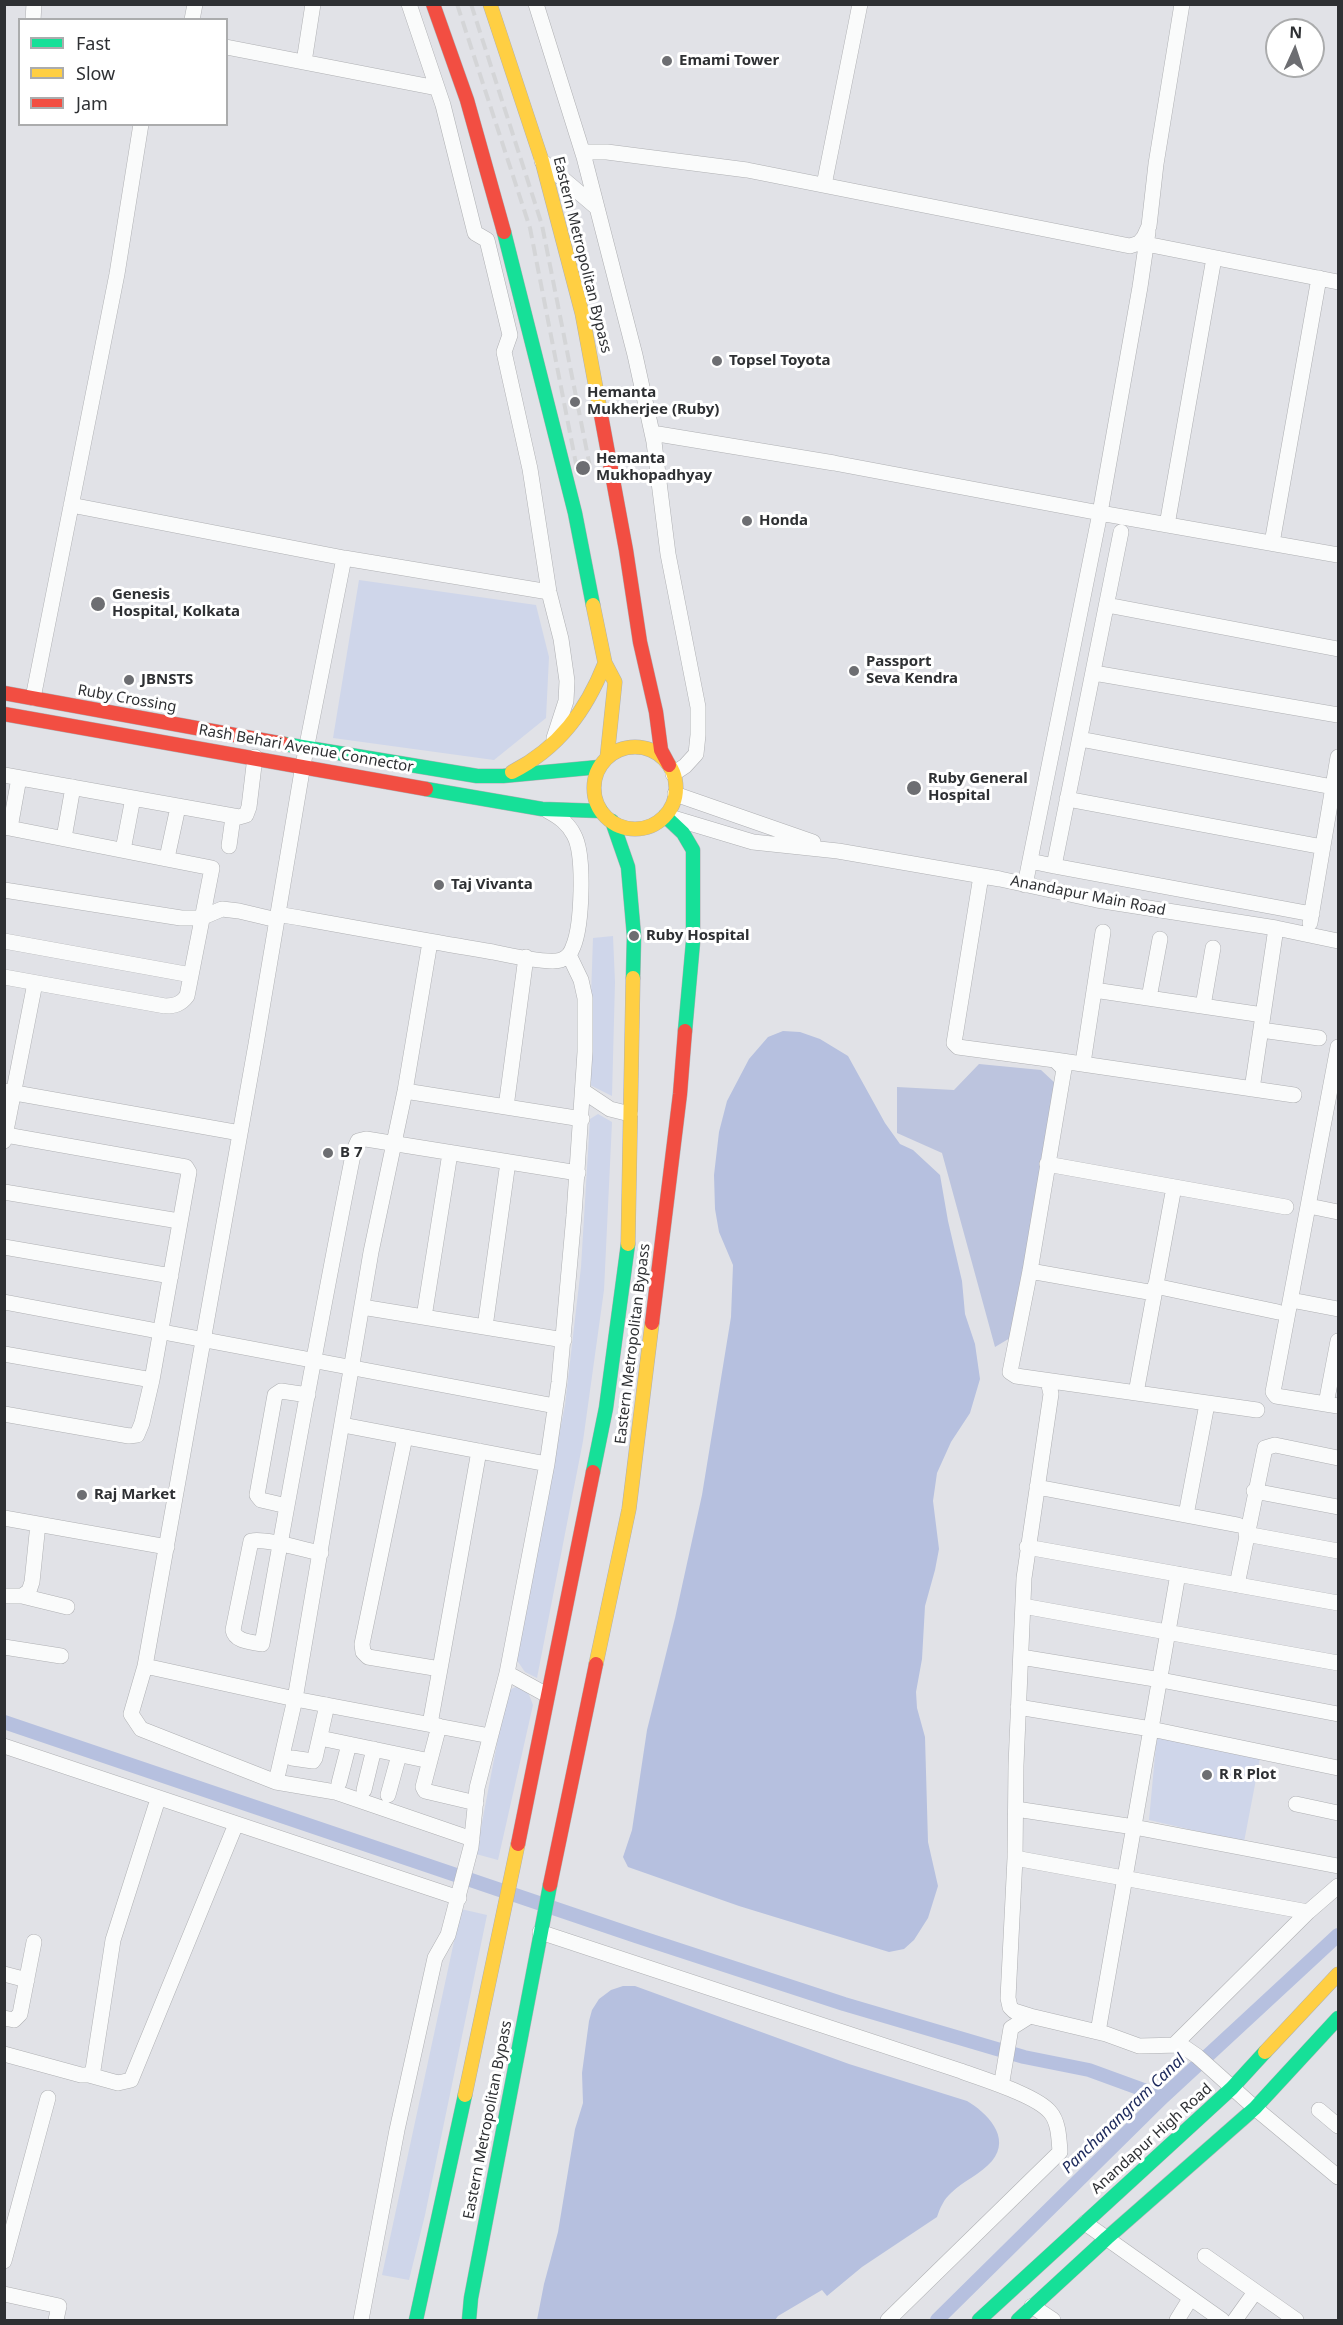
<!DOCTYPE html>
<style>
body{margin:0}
#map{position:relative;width:1343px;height:2325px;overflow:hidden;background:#e1e2e7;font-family:"Noto Sans",sans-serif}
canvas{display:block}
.frame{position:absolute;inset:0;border:6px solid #2e3033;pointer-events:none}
.legend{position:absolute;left:18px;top:18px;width:210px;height:108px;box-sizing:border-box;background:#fff;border:2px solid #abacad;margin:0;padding:8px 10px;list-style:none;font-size:18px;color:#2e3033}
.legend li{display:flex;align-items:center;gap:12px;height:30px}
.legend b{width:30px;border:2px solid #abacad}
.north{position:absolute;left:1265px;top:18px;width:60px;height:60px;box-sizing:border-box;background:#fff;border:2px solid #abacad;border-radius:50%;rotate:3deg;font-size:16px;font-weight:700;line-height:24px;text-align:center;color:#2e3033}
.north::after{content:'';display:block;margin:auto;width:21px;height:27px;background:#6d6e72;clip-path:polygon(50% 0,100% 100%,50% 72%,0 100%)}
</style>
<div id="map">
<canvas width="1343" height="2325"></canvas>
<div class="frame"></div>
<ul class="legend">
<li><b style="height:8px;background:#16e098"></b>Fast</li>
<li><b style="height:8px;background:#ffcf43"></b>Slow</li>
<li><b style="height:8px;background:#f24e42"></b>Jam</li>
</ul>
<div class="north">N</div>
</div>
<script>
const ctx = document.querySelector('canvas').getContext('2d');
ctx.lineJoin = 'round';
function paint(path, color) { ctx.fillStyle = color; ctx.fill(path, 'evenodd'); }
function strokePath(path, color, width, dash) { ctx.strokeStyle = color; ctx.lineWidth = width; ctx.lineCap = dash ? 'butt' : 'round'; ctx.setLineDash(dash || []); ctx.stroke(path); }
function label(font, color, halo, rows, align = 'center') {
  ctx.font = font + ' "Noto Sans",sans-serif'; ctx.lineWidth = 6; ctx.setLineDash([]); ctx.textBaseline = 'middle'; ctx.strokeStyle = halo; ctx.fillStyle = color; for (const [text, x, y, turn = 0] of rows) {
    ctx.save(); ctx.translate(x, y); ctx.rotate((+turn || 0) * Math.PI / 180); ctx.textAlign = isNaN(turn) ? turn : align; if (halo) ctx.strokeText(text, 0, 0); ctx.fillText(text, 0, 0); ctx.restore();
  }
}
const green = new Path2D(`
 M 359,580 L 536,605 L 549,657 L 546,718 L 494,760 L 333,738 Z
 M 613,936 L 615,982 L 612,1096 L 588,1084 L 593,938 Z
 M 598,1114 L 612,1122 L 604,1290 L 583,1441 L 537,1678 L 525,1672 L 514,1656 L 565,1405 L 581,1267 L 590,1119 Z
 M 518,1686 L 528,1692 L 533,1705 L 498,1860 L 476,1854 L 507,1691 Z
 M 1157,1734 L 1261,1753 L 1244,1842 L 1149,1820 Z
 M 461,1909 L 487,1915 L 425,2215 L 409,2280 L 382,2275 Z`);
const forest = new Path2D(`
 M 979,1064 L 1041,1070 L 1055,1083 L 1015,1335 L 995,1347 L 942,1153 L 897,1133 L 897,1087 L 954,1090 Z`);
const water = new Path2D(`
 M 783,1031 L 800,1032 L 820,1039 L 848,1056 L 885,1123 L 900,1144 L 913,1150 L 940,1175 L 948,1221 L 962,1281 L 965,1314 L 975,1344 L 980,1379 L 970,1413 L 951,1442 L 937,1473 L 933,1501 L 939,1549 L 935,1570 L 925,1606 L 922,1659 L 916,1692 L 917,1708 L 925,1737 L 928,1842 L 938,1886 L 928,1918 L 914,1940 L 904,1949 L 889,1952 L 739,1906 L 628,1867 L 623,1857 L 632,1830 L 647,1730 L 675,1618 L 702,1495 L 731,1317 L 733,1265 L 719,1232 L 715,1209 L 714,1175 L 719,1132 L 727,1101 L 749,1059 L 768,1037 Z
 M 623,1986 L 635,1986 L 849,2064 L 967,2101 C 986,2112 1012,2137 992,2161 C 981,2174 963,2181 951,2193 C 944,2199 940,2208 937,2217 L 862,2267 L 827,2296 L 822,2290 L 778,2316 L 775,2320 L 537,2320 L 544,2284 L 558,2232 L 575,2129 L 583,2103 L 582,2073 L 589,2021 L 592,2010 L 599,1999 L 611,1990 Z`);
const canal = new Path2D(`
 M 4,1722 L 636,1936 L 844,2004 L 1024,2057 L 1089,2070 L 1163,2097
 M 937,2320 L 1163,2097 L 1338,1935`);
const street = new Path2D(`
 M 409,4 L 443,105 L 475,233 L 487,240 L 510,335 L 504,352 L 530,469 L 549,592 L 561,639 L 567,681 L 566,701 L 554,738
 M 536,4 L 584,157 L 635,355 L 654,442 L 668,554 L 698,707 L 698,735 L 696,754 L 685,766 L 673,774
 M 33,20 L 34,4
 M 192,20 L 195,4
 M 226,47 L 437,88
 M 304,62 L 313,4
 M 583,152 L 607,152 L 747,170 L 1130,246 L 1139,243 L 1144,237 L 1149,226 L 1156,164 L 1182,4
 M 542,161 L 596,207
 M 824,185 L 860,4
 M 1146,244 L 1338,282
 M 652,433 L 834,463 L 1100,513 L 1140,287 L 1148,232
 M 71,505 L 344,558 L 549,592
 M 1167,525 L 1214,258
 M 1272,543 L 1319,278
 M 344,558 L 303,765 L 256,1044 L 145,1666 L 131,1714 L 141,1729 L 276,1782 L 335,1792 L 472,1839
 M 1107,605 L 1338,649
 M 1094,673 L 1338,715
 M 33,698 L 117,274 L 141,124
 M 1080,739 L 1338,788
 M 4,775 L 239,817 L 246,815 L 249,807 L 255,757
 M 675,794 L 813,842
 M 1067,799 L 1323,847
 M 673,818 L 753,842 L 838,851 L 1000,879 L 1097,900 L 1276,928 L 1338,941
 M 4,827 L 212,868 L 187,996 C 181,1004 175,1006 165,1006 L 4,977
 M 10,828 L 19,778
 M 64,838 L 73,787
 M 229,846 L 233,817
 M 123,850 L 133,798
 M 167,858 L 178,807
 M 1030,861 L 1054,866 L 1121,532
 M 1054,866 L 1312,914
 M 981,876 L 954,1043 L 958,1047 L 1055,1060 L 1064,1069 L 1030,1271 L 1010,1372 L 1016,1376 L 1257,1410
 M 1025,885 L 1100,513 L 1338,555
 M 4,890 L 181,918 L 201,918 L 222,909 L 239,911 L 277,920
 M 278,914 C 350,927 421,940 493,952 C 507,955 549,964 561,960 C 567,958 571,953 573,947 C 582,926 585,855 574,835 C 568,823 559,817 548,811
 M 1310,923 L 1338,757
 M 4,941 L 191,975
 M 430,942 L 405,1091 L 371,1252 L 295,1699 L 490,1736
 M 1094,990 L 1263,1015
 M 1149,998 L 1160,939
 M 1203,1006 L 1213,948
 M 1261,1030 L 1319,1038
 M 1338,1047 L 1273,1392 L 1276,1396 L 1338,1406
 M 1055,1060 L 1294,1095
 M 1083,1063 L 1103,932
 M 1252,1089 L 1276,928
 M 4,1091 L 240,1133
 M 405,1091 L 582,1119
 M 583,1091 L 610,1109 L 630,1114
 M 506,1107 L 526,957
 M 4,1141 L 35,983
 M 1047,1164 L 1286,1207
 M 4,1192 L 179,1221
 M 1309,1206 L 1338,1212
 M 4,1247 L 171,1276
 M 1030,1271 L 1154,1293
 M 1155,1286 L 1278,1312
 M 1291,1300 L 1338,1309
 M 4,1302 L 555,1406
 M 362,1307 L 564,1340
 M 424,1317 L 450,1153
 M 485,1327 L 508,1162
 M 4,1354 L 152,1380
 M 1048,1381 L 1051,1394 L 1024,1578 L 1016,1765 L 1015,1858 L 1008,1998 L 1010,2007 L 1014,2011 L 1030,2016 L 1106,2034 L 1139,2046 L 1181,2045 L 1197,2056 L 1255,2108 L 1338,2177
 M 1136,1393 L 1174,1187
 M 1326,1404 L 1338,1341
 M 4,1414 L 129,1436 L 137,1435 L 142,1423 L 152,1380 L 189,1172 L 186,1167 L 6,1135
 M 343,1425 L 547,1464
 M 405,1437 L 362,1644 L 363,1652 L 368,1657 L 440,1669 L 479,1451
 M 1037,1487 L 1238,1525
 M 1254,1491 L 1338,1507
 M 287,1506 L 261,1500 L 257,1495 L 275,1395 L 281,1391 L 308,1395
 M 1186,1515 L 1207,1404
 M 4,1518 L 167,1547
 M 1246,1534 L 1338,1551
 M 1027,1547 L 1338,1603
 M 321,1553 C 303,1550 267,1538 251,1541 L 233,1630 C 235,1642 252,1642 262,1644 C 292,1479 321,1314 354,1150 L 358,1141 L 366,1139 L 578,1173
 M 1237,1585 L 1265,1448 L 1275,1445 L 1338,1458
 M 4,1596 L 22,1596 L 29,1591 L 32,1582 L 38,1524
 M 22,1596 L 67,1607
 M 1023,1606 L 1338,1663
 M 4,1647 L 61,1656
 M 1021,1657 L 1161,1680 L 1338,1714
 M 145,1666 L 295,1699 L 276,1782
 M 507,1673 L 547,1695
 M 1018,1707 L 1151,1729 L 1338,1768
 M 430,1724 L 440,1669
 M 439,1726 L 423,1787 L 425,1791 L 476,1803
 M 320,1738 L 430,1761
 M 4,1746 L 459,1898
 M 292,1758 L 313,1761 L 315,1758 L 327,1705
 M 339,1783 L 349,1744
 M 364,1790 L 374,1749
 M 388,1795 L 399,1755
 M 1296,1804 L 1338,1813
 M 1016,1809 L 1134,1827 L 1338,1866
 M 1015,1858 L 1308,1912
 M 540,1932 L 961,2071 C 982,2079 1036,2095 1050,2112 C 1059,2122 1059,2140 1060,2152 L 888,2320
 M 4,1974 L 27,1980
 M 4,2018 L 14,2020 L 20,2014 L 34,1942
 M 1098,2032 L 1178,1574
 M 1175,2044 L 1308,1912 L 1338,1886
 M 4,2054 L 81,2075 L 89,2075 L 93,2070 L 113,1940 L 158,1799
 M 89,2075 L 118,2083 L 131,2080 L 236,1824
 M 1002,2081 L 1011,2028 L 1030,2016
 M 1319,2110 L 1338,2126
 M 1085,2223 L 1222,2320
 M 1205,2256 L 1296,2320
 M 4,2261 L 48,2098
 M 4,2294 L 59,2306 L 56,2320
 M 1032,2306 L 1053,2320
 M 361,2320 L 397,2130 L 435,1958 L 448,1935 L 471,1847 L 477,1788 L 507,1673 L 547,1464 L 559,1382 L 574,1215 L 585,1052 L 585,998 L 581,980 L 569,955
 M 1177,2320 L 1190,2299
 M 1235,2320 L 1255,2292`);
const fast = new Path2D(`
 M 504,232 L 575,513 L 593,605
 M 284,744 L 477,776 L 503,776 L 599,767
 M 426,789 L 542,809 L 601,811
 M 665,816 L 683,833 L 693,850 L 693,942 L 685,1031
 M 612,821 L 628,867 L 634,936 L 633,978
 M 593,1472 L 606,1408 L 628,1244
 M 416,2320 L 465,2095
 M 469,2320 L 471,2298 L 550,1885
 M 979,2320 L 1232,2088 L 1265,2052
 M 1018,2320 L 1107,2238 L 1255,2108 L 1338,2018`);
const slow = new Path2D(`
 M 490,4 L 542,161 L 582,313 L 601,415
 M 593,605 L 605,663 L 615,682 L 607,758
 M594 788a41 41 0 1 1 82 0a41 41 0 1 1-82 0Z
 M 512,772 C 559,748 586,711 605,663
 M 628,1244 L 633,978
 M 596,1664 L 629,1509 L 652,1323
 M 1265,2052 L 1338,1974
 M 465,2095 L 518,1844`);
const jam = new Path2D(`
 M 433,4 L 467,100 L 504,232
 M 601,415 L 626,550 L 640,642 L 656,712 L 661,750 L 669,765
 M 4,693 L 284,744
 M 4,714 L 426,789
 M 652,1323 L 680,1094 L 685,1031
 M 518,1844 L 593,1472
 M 550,1885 L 596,1664`);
const rail = new Path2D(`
 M 457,4 L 530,228 L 577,469
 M 471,4 L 542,225 L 590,467`);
const markers = [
 [667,61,6,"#6d6e72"],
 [717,361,6,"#6d6e72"],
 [575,402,6,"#6d6e72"],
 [583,468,8,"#6d6e72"],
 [747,521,6,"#6d6e72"],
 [98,604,8,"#6d6e72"],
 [854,671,6,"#6d6e72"],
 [129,680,6,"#6d6e72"],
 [914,788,8,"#6d6e72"],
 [439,885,6,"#6d6e72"],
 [634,936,6,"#6d6e72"],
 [328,1153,6,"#6d6e72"],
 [82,1495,6,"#6d6e72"],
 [1207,1775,6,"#6d6e72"]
];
const poiNames = [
 ["Emami Tower",679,61],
 ["Topsel Toyota",729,361],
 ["Hemanta",587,393],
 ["Mukherjee (Ruby)",587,410],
 ["Hemanta",596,459],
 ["Mukhopadhyay",596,476],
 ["Honda",759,521],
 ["Genesis",112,595],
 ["Hospital, Kolkata",112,612],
 ["Passport",866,662],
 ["Seva Kendra",866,679],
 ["JBNSTS",141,680],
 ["Ruby General",928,779],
 ["Hospital",928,796],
 ["Taj Vivanta",451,885],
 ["Ruby Hospital",646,936],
 ["B 7",340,1153],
 ["Raj Market",94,1495],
 ["R R Plot",1219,1775]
];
const streetNames = [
 ["Eastern Metropolitan Bypass",582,255,76],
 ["Ruby Crossing",127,699,10],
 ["Rash Behari Avenue Connector",306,749,10],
 ["Anandapur Main Road",1088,896,11],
 ["Eastern Metropolitan Bypass",633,1344,-83],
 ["Eastern Metropolitan Bypass",488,2120,-79],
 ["Anandapur High Road",1152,2139,-42]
];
const waterNames = [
 ["Panchanangram Canal",1124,2114,-44]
];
paint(green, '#cfd6ea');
paint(forest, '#bcc4de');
paint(water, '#b6c0df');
strokePath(canal, '#b6c0df', 14);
strokePath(street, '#afb0b3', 16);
strokePath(fast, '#afb0b3', 15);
strokePath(slow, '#afb0b3', 15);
strokePath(jam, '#afb0b3', 15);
strokePath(street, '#fafbfb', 15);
strokePath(fast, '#16e098', 14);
strokePath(slow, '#ffcf43', 14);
strokePath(jam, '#f24e42', 14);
strokePath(rail, '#d4d5d7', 4, [12, 6]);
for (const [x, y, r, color] of markers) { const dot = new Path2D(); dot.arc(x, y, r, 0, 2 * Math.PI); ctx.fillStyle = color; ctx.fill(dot); strokePath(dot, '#fff', 2); }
label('bold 15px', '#2e3033', '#fff', poiNames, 'left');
label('15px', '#2e3033', '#fff', streetNames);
label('italic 16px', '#1b285b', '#fff', waterNames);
</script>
